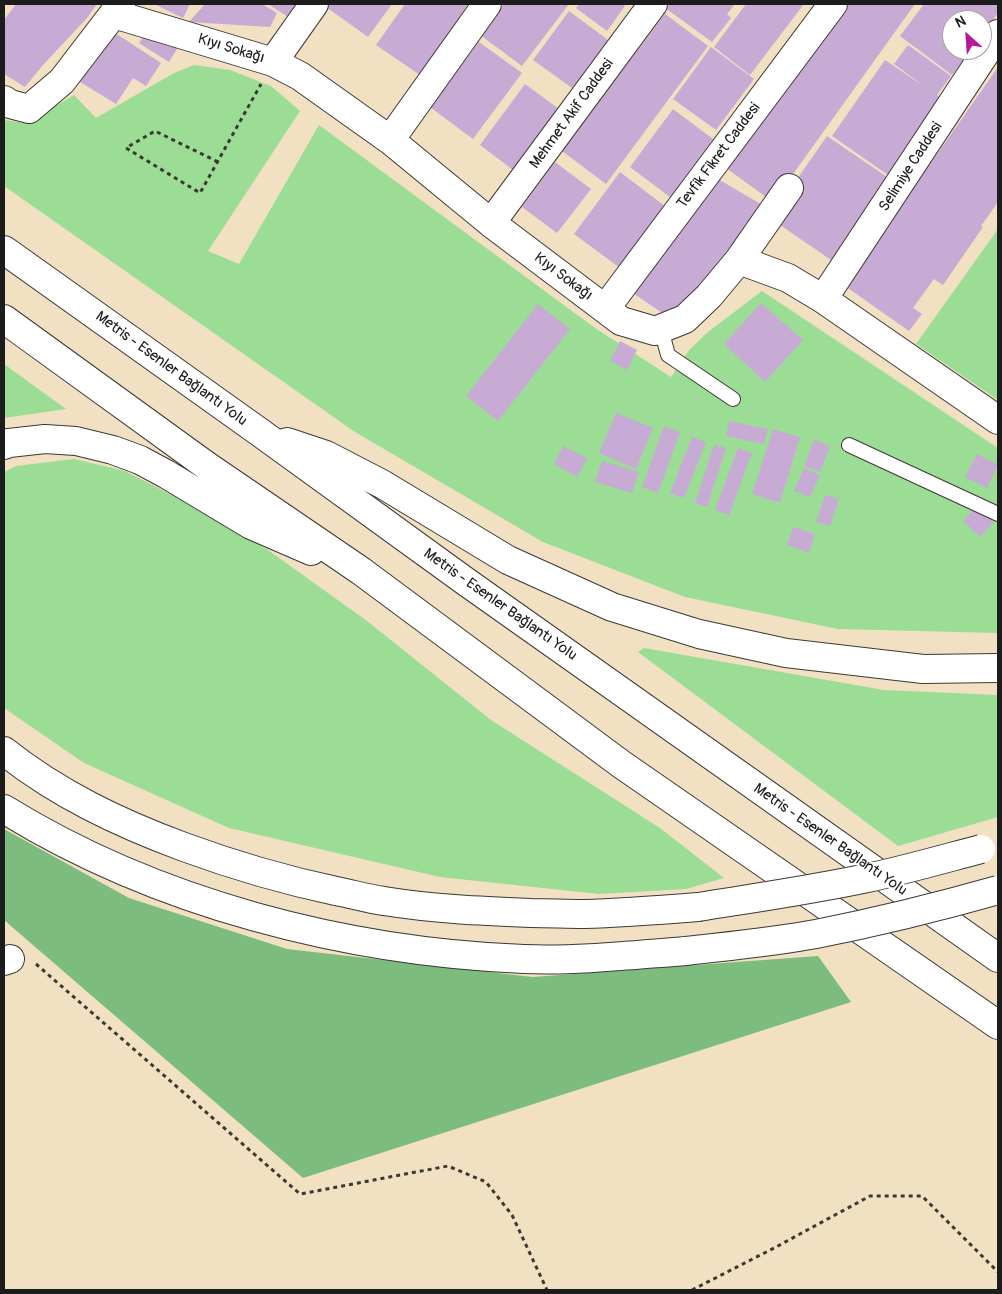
<!DOCTYPE html>
<meta charset="utf-8">
<style>
body{margin:0}
#map{position:relative;width:1002px;height:1294px;overflow:hidden;background:#f1e0c1;font-family:Pangolin,sans-serif}
canvas{display:block}
.frame{position:absolute;inset:0;border:5px solid #1c1c1c;pointer-events:none}
.north{position:absolute;left:942px;top:10px;width:50px;height:50px;box-sizing:border-box;background:#fff;border:1px solid #a4a4a4;border-radius:50%;rotate:334deg;font-size:14px;font-weight:700;line-height:20px;text-align:center;color:#1c1c1c}
.north::after{content:'';display:block;margin:auto;width:18px;height:22px;background:#b5179e;clip-path:polygon(50% 0,100% 100%,50% 72%,0 100%)}
</style>
<div id="map">
<canvas width="1002" height="1294"></canvas>
<div class="frame"></div>
<div class="north">N</div>
</div>
<script>
const ctx = document.querySelector('canvas').getContext('2d');
ctx.lineJoin = 'round';
function paint(path, color) { ctx.fillStyle = color; ctx.fill(path, 'evenodd'); }
function strokePath(path, color, width, dash) { ctx.strokeStyle = color; ctx.lineWidth = width; ctx.lineCap = dash ? 'butt' : 'round'; ctx.setLineDash(dash || []); ctx.stroke(path); }
function label(font, color, halo, rows, align = 'center') {
  ctx.font = font + ' Pangolin,sans-serif'; ctx.lineWidth = 4; ctx.setLineDash([]); ctx.textBaseline = 'middle'; ctx.strokeStyle = halo; ctx.fillStyle = color; for (const [text, x, y, turn = 0] of rows) {
    ctx.save(); ctx.translate(x, y); ctx.rotate((+turn || 0) * Math.PI / 180); ctx.textAlign = isNaN(turn) ? turn : align; if (halo) ctx.strokeText(text, 0, 0); ctx.fillText(text, 0, 0); ctx.restore();
  }
}
const green = new Path2D(`
 M 194,65 L 230,70 L 271,86 L 300,111 L 208,251 L 239,264 L 319,125 L 595,328 L 671,377 L 690,349 L 708,332 L 762,291 L 998,448 L 998,633 L 838,629 L 685,597 L 543,542 L 355,432 L 4,186 L 4,120 L 27,123 L 74,95 L 96,118 L 174,73 Z
 M 998,229 L 998,400 L 916,344 Z
 M 4,364 L 66,409 L 4,418 Z
 M 74,459 L 125,471 L 240,530 L 367,621 L 491,720 L 660,828 L 724,878 L 686,889 L 599,894 L 440,877 L 229,828 L 84,763 L 4,708 L 4,472 L 16,466 Z
 M 644,648 L 884,690 L 998,695 L 998,817 L 898,846 L 638,652 Z`);
const forest = new Path2D(`
 M 4,829 L 129,898 L 287,949 L 533,977 L 818,956 L 851,1002 L 303,1178 L 4,920 Z`);
const building = new Path2D(`
 M 16,4 L 97,4 L 87,18 L 43,65 L 25,87 L 4,74 L 4,20 Z
 M 154,4 L 190,4 L 183,18 Z
 M 205,4 L 262,4 L 277,13 L 270,27 L 189,22 Z
 M 268,4 L 297,4 L 288,17 Z
 M 329,4 L 392,4 L 368,37 L 326,7 Z
 M 405,4 L 468,4 L 420,75 L 376,45 Z
 M 504,4 L 569,4 L 522,66 L 480,35 Z
 M 579,4 L 621,4 L 625,6 L 607,31 L 576,8 Z
 M 666,4 L 735,4 L 727,14 L 731,18 L 712,42 L 664,7 Z
 M 746,4 L 804,4 L 750,75 L 714,47 Z
 M 849,4 L 915,4 L 773,202 L 726,168 Z
 M 924,4 L 998,4 L 998,13 L 982,35 L 982,20 L 952,20 L 952,50 L 971,50 L 952,75 L 900,36 Z
 M 569,11 L 608,40 L 572,88 L 533,60 Z
 M 665,14 L 708,46 L 606,184 L 562,151 Z
 M 150,26 L 180,44 L 169,62 L 139,43 Z
 M 112,31 L 161,63 L 146,86 L 133,78 L 116,104 L 80,82 Z
 M 479,42 L 522,73 L 473,139 L 430,107 Z
 M 908,45 L 951,76 L 937,95 L 941,99 L 888,175 L 832,136 L 885,60 L 925,87 L 894,64 Z
 M 711,47 L 754,79 L 716,130 L 673,99 Z
 M 998,67 L 998,202 L 981,226 L 983,227 L 943,285 L 934,279 L 913,308 L 922,314 L 909,331 L 845,286 Z
 M 525,84 L 559,109 L 513,170 L 480,145 Z
 M 673,109 L 713,139 L 670,197 L 630,167 Z
 M 827,136 L 887,177 L 831,260 L 770,218 Z
 M 555,162 L 591,189 L 557,233 L 522,207 Z
 M 620,172 L 666,207 L 620,268 L 574,234 Z
 M 718,179 L 764,206 L 671,319 L 633,293 Z
 M 761,303 L 803,340 L 765,382 L 724,344 Z
 M 538,304 L 570,329 L 498,421 L 466,396 Z
 M 620,341 L 637,350 L 627,370 L 610,361 Z
 M 616,413 L 653,428 L 636,469 L 599,453 Z
 M 729,421 L 768,429 L 764,444 L 726,436 Z
 M 664,426 L 680,432 L 658,493 L 642,487 Z
 M 773,429 L 800,437 L 780,503 L 752,494 Z
 M 692,437 L 706,442 L 684,498 L 670,493 Z
 M 814,440 L 830,446 L 820,472 L 804,466 Z
 M 714,445 L 726,448 L 707,507 L 695,503 Z
 M 563,446 L 587,458 L 577,477 L 554,464 Z
 M 738,448 L 752,453 L 729,515 L 715,510 Z
 M 977,454 L 998,465 L 987,488 L 965,477 Z
 M 602,461 L 639,472 L 632,493 L 595,482 Z
 M 804,468 L 820,475 L 810,497 L 794,491 Z
 M 825,495 L 839,499 L 830,526 L 816,522 Z
 M 977,505 L 994,522 L 980,537 L 963,521 Z
 M 793,527 L 815,534 L 809,553 L 787,545 Z`);
const path = new Path2D(`
 M 218,162 L 155,131 L 126,148 L 200,193 L 261,84
 M 36,964 L 300,1194 L 448,1166 L 486,1182 L 512,1215 L 547,1290
 M 692,1290 L 776,1247 L 870,1196 L 922,1196 L 998,1272`);
const service = new Path2D(`
 M 661,329 L 668,355 L 733,399
 M 849,445 L 998,514`);
const minor = new Path2D(`
 M 114,14 L 273,62 L 300,76 L 390,140 L 491,223 L 621,321 L 655,331 L 685,319 L 709,296 L 739,260 L 788,278 L 823,299 L 998,420
 M 273,62 L 314,4
 M 4,100 L 10,104 L 29,109 L 62,81 L 121,4
 M 390,140 L 487,4
 M 491,223 L 653,4
 M 739,260 L 789,188
 M 823,299 L 998,34
 M 605,309 L 833,4
 M 4,961 L 10,959`);
const trunk = new Path2D(`
 M 4,250 L 258,431 L 465,581 L 998,958
 M 4,319 L 207,466 L 361,571 L 621,764 L 998,1025
 M 287,442 L 326,455 L 382,484 L 508,560 L 612,607 L 699,634 L 786,653 L 923,669 L 998,668
 M 4,445 L 9,443 L 45,439 L 76,441 L 113,450 L 140,460 L 166,474 L 251,525 L 311,551
 M 4,751 C 58,794 119,823 184,847 C 233,865 284,880 336,891 C 352,894 368,899 384,901 C 433,909 482,911 531,913 C 549,913 567,914 584,914 C 622,913 660,910 698,907
 M 4,809 C 156,903 346,952 524,959 C 578,961 633,955 686,951`);
const trunkBridge = new Path2D(`
 M 698,907 C 754,898 811,890 867,878 C 905,870 943,859 981,849
 M 686,951 C 729,946 773,942 816,934 C 877,922 938,907 998,890`);
const streetNames = [
 ["Kıyı Sokağı",231,49,17],
 ["Mehmet Akif Caddesi",572,114,-54],
 ["Tevfik Fikret Caddesi",719,156,-53],
 ["Selimiye Caddesi",911,167,-57],
 ["Kıyı Sokağı",563,277,37],
 ["Metris - Esenler Bağlantı Yolu",171,369,36],
 ["Metris - Esenler Bağlantı Yolu",500,605,35],
 ["Metris - Esenler Bağlantı Yolu",830,840,35]
];
paint(green, '#9bdd94');
paint(forest, '#7cbc7e');
paint(building, '#c8abd5');
strokePath(service, '#3c3935', 16);
strokePath(minor, '#3c3935', 30);
strokePath(trunk, '#3c3935', 30);
strokePath(path, '#3c3935', 3, [4, 4]);
strokePath(service, '#fff', 14);
strokePath(minor, '#fff', 28);
strokePath(trunk, '#fff', 28);
strokePath(trunkBridge, '#3c3935', 30, []);
strokePath(trunkBridge, '#fff', 28);
label('15px', '#1c1c1c', '#fff', streetNames);
</script>
